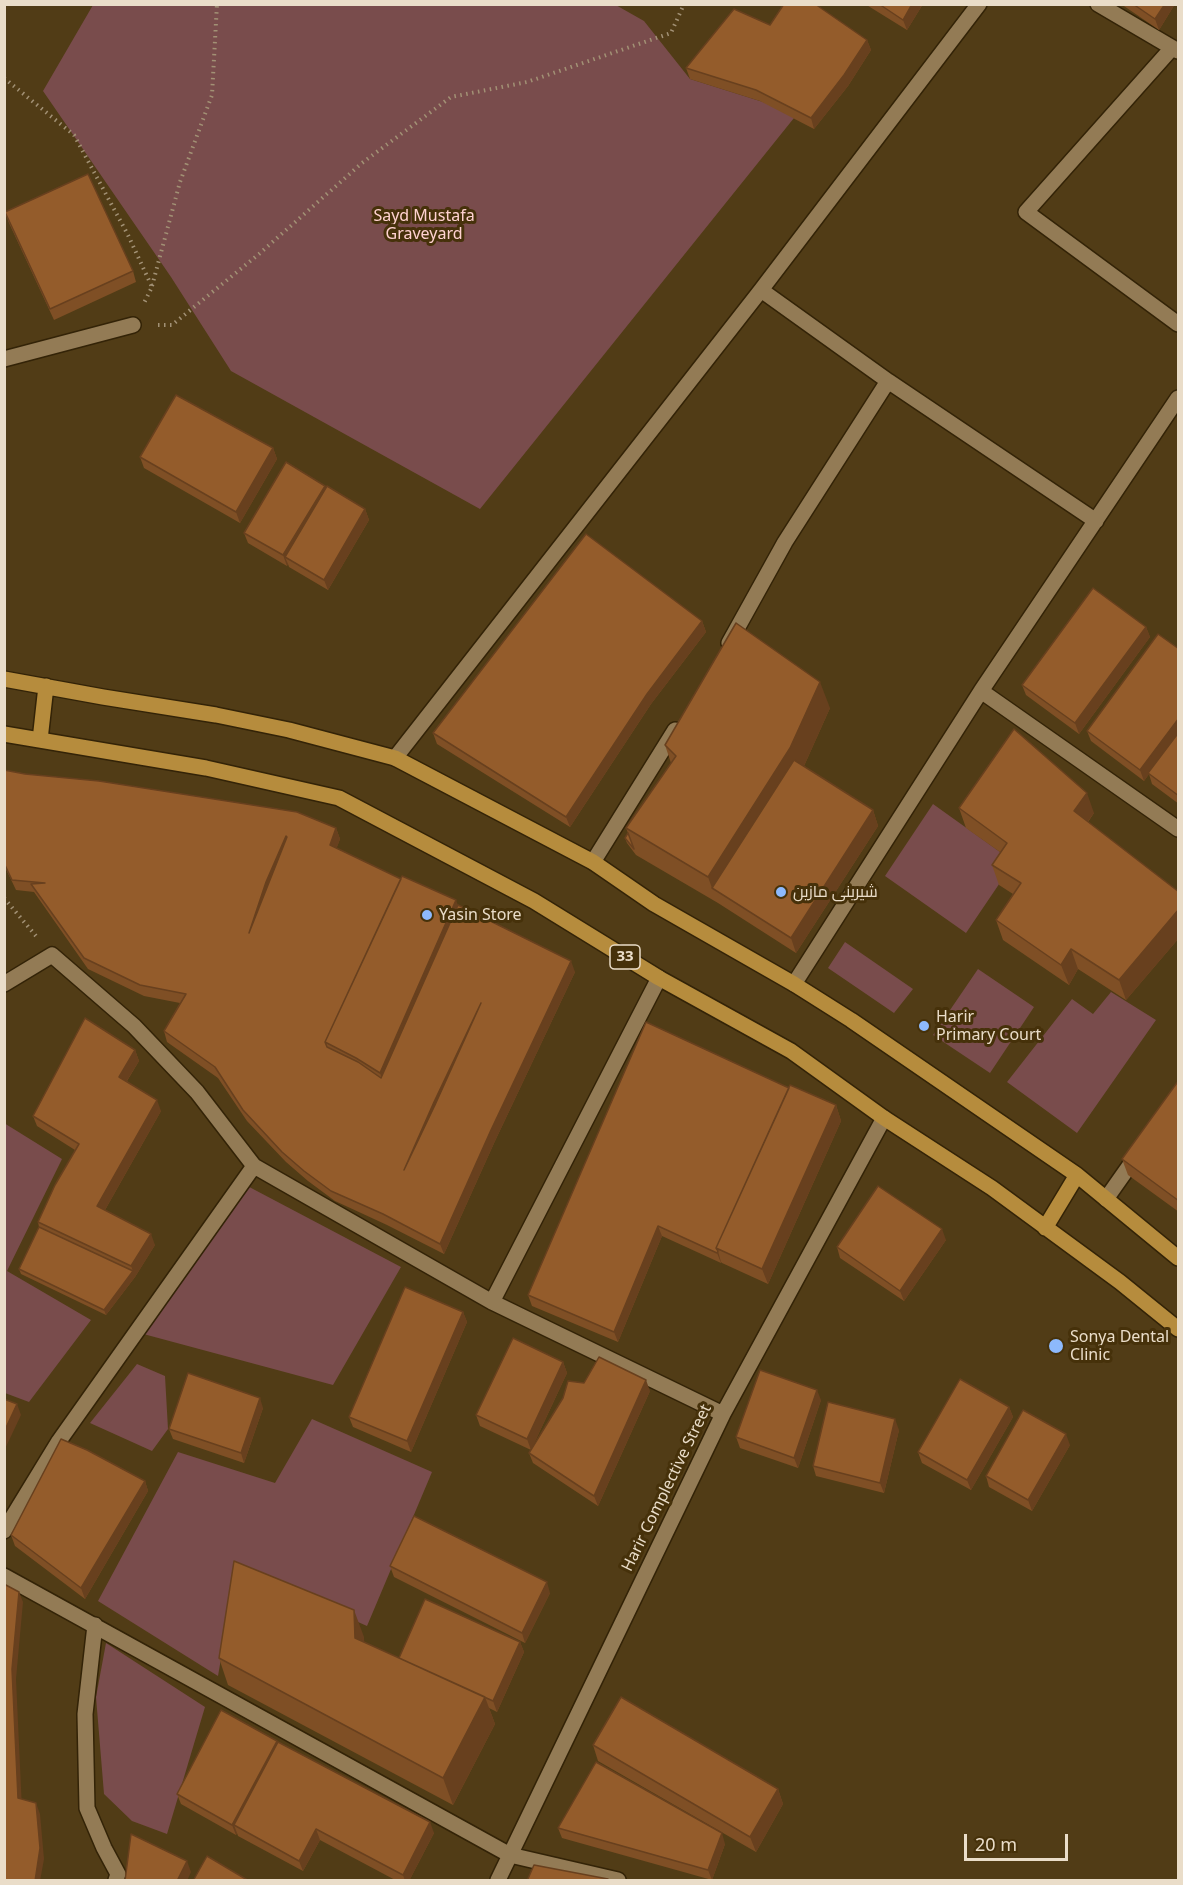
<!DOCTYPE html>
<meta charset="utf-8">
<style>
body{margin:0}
#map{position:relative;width:1183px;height:1885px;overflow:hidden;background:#513c16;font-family:"Noto Sans",sans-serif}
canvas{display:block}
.frame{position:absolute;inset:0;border:6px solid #eaddc9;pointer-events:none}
.scale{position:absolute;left:964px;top:1834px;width:104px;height:27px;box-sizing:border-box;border:3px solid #eaddc9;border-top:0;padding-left:8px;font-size:18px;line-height:21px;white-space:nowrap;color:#eaddc9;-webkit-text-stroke:4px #46310a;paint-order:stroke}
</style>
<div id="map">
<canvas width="1183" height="1885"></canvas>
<div class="frame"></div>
<div class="scale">20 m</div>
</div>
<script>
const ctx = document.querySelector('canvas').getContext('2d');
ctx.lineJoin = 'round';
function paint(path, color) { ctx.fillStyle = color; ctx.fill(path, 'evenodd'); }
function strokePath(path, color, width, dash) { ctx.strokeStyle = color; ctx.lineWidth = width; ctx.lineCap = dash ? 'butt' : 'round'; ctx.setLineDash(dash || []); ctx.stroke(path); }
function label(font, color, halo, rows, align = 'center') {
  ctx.font = font + ' "Noto Sans",Cairo,sans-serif'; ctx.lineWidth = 6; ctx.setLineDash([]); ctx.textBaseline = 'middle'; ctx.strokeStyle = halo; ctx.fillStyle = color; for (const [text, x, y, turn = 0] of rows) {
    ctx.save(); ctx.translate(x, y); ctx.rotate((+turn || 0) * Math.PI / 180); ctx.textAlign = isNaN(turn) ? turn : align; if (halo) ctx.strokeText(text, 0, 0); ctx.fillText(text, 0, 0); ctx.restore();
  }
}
const green = new Path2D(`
 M 614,4 L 644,21 L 690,79 L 798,113 L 480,509 L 231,371 L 171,277 L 43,91 L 93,5 Z
 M 933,804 L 1014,862 L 966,933 L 885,876 Z
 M 845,942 L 913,989 L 894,1013 L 828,968 Z
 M 978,969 L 1034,1007 L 990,1073 L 933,1035 Z
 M 1111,992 L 1156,1020 L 1077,1133 L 1007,1082 L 1072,999 L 1093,1014 Z
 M 4,1123 L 62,1159 L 7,1271 L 91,1320 L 29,1402 L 5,1393 Z
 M 236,1180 L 401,1267 L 333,1385 L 136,1332 Z
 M 137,1364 L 165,1376 L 168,1429 L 152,1451 L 90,1423 Z
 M 312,1419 L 432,1472 L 367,1626 L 261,1579 L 233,1588 L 218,1676 L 98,1601 L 178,1452 L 275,1483 Z
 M 106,1643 L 205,1707 L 167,1834 L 132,1821 L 104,1794 L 96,1697 Z`);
const path = new Path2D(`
 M 4,78 L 74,135 L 128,235 L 152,287 L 144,303
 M 152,286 L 180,182 L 212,95 L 217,4
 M 158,325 L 172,325 L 259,254 L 362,163 L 451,97 L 527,82 L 671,33 L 684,4
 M 4,898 L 36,936`);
const minor = new Path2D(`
 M 1098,4 L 1178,51
 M 1172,48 L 1026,212 L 1178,324
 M 761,290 L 888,381
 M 4,359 L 133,325
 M 729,643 L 785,542 L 888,381 L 1096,521
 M 981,691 L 1178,829
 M 395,758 L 761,290 L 979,4
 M 593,862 L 675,730
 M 4,984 L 52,955 L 134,1026 L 197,1092 L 254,1166 L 492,1302 L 723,1414
 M 794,984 L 981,691 L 1178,398
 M 1106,1199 L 1137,1155
 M 492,1302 L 659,978
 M 4,1531 L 59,1441 L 254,1166
 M 4,1576 L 510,1855 L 618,1880
 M 95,1625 L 85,1714 L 87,1808 L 104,1848 L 118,1874 L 116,1880
 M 498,1880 L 723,1414 L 884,1118`);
const major = new Path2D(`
 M 4,679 L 103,697 L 216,715 L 289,730 L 395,758 L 593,862 L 654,904 L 794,984 L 851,1020 L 1077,1175 L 1178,1258
 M 4,734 L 206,768 L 339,798 L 534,901 L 659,978 L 791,1051 L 884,1118 L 992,1188 L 1120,1282 L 1178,1329
 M 40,740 L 46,686
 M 1045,1228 L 1077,1175`);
const wall = new Path2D(`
 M 865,4 L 923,4 L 907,30 Z
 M 1121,4 L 1175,4 L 1159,30 Z
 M 770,25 L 867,40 L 871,50 L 848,86 L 814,129 L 760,101 L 690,79 L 686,68 Z
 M 5,212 L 133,271 L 136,282 L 54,320 L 9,223 Z
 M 273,448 L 277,459 L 240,523 L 144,468 L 140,457 Z
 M 326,489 L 365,509 L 369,520 L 328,590 L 289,567 L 288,564 L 287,566 L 248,543 L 244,533 Z
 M 702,621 L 706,632 L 651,704 L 570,827 L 437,744 L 433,733 Z
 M 1146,627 L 1150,637 L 1079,734 L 1026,695 L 1022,685 Z
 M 1179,649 L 1179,804 L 1152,784 L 1149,774 L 1144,781 L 1091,741 L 1087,731 Z
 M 830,708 L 804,766 L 873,810 L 878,826 L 796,953 L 718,903 L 636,855 L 627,843 L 625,838 L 628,833 L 626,828 L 671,763 L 665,745 Z
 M 4,770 L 336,828 L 340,839 L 336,849 L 458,905 L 575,972 L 495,1141 L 444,1254 L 387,1225 L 335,1201 L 308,1181 L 286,1162 L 247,1121 L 218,1078 L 167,1042 L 164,1031 L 180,1003 L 144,996 L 88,969 L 34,892 L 16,890 L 4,865 Z
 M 959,808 L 1094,813 L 1088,822 L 1179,892 L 1179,938 L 1126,1000 L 1078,969 L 1069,985 L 1003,940 L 996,920 L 1013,894 L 999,885 L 992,865 L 1000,852 L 966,828 Z
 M 135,1050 L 139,1061 L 127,1081 L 161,1111 L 105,1210 L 155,1245 L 135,1277 L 106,1315 L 21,1274 L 19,1269 L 39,1227 L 38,1222 L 75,1150 L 37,1126 L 33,1116 Z
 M 1179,1080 L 1179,1212 L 1128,1175 L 1122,1159 Z
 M 836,1105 L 841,1121 L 768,1284 L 722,1263 L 721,1262 L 721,1263 L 662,1236 L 618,1342 L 532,1306 L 528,1295 Z
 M 946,1240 L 904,1301 L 840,1258 L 837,1247 Z
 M 463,1312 L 467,1322 L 411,1452 L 353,1427 L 349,1417 Z
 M 563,1362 L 567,1373 L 531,1450 L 480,1426 L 476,1415 Z
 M 650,1391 L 598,1506 L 533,1463 L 529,1453 Z
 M 821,1400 L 798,1468 L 740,1448 L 736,1437 Z
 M 1009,1407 L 1013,1417 L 971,1490 L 922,1463 L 918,1452 Z
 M 263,1408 L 244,1463 L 173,1439 L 169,1429 Z
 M 899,1430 L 884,1493 L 816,1476 L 813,1466 Z
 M 1070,1445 L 1032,1511 L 989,1487 L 986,1476 Z
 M 145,1481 L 148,1491 L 85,1599 L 15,1546 L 11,1535 Z
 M 390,1566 L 550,1593 L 525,1643 L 394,1577 Z
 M 364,1637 L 364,1642 L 399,1658 L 520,1642 L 524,1652 L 497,1712 L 489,1708 L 495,1724 L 453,1805 L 228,1685 L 219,1658 Z
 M 277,1743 L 434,1833 L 409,1881 L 397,1881 L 320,1840 L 303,1871 L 238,1836 L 237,1833 L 236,1835 L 181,1804 L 177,1794 Z
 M 593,1745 L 778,1789 L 783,1804 L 756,1852 L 598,1761 Z
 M 558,1828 L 725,1844 L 712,1880 L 562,1838 Z`);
const shadedWall = new Path2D(`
 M 912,4 L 923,4 L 907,30 L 903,20 Z
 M 1165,4 L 1175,4 L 1159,30 L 1155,19 Z
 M 867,40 L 871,50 L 848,86 L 814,129 L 811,118 Z
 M 273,448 L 277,459 L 240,523 L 236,512 Z
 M 325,486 L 328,496 L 285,557 L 288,564 L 287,566 L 283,555 Z
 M 365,509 L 369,520 L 328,590 L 324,580 Z
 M 702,621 L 706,632 L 651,704 L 570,827 L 566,817 L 647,694 Z
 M 1146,627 L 1150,637 L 1079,734 L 1075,723 Z
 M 820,682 L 830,708 L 800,775 L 712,888 L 708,877 Z
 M 1179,718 L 1179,734 L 1144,781 L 1140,770 Z
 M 1087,793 L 1094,813 L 1081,831 L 1074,811 Z
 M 873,810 L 878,826 L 796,953 L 791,938 Z
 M 336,828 L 340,839 L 334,856 L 330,845 Z
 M 286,836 L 290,847 L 249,933 L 266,882 Z
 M 456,900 L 462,916 L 385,1089 L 380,1073 Z
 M 1179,909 L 1179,938 L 1126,1000 L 1119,980 Z
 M 1071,949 L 1078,969 L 1069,985 L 1061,965 Z
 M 571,961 L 575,972 L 495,1141 L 444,1254 L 440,1244 L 491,1130 Z
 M 481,1003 L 484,1013 L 404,1170 L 434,1102 Z
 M 135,1050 L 139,1061 L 123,1087 L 119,1077 Z
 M 157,1100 L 161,1111 L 101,1217 L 97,1206 Z
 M 836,1105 L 841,1121 L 768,1284 L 762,1269 Z
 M 658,1226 L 662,1236 L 618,1342 L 614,1332 Z
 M 942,1229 L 946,1240 L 904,1301 L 900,1291 Z
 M 151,1234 L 155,1245 L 135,1277 L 106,1315 L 104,1310 L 133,1271 L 131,1266 Z
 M 718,1251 L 721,1262 L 721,1263 L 717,1253 Z
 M 463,1312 L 467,1322 L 411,1452 L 407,1441 Z
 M 563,1362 L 567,1373 L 531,1450 L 527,1439 Z
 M 646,1380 L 650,1391 L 598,1506 L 594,1496 Z
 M 817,1390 L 821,1400 L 798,1468 L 794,1458 Z
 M 260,1398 L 263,1408 L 244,1463 L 241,1453 Z
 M 17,1404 L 21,1415 L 4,1451 L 4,1432 Z
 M 1009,1407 L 1013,1417 L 971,1490 L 967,1480 Z
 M 895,1419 L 899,1430 L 884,1493 L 880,1483 Z
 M 1066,1434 L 1070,1445 L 1032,1511 L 1028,1500 Z
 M 145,1481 L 148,1491 L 85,1599 L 81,1588 Z
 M 547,1582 L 550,1593 L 525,1643 L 522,1633 Z
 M 19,1592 L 23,1602 L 16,1679 L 22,1809 L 18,1798 L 12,1669 Z
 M 354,1610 L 364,1637 L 365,1664 L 355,1638 Z
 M 520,1642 L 524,1652 L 497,1712 L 493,1701 Z
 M 485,1697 L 495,1724 L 453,1805 L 443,1778 Z
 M 277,1741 L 280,1752 L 234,1825 L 237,1833 L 236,1835 L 232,1825 Z
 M 778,1789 L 783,1804 L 756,1852 L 750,1837 Z
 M 36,1803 L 40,1814 L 44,1859 L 40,1881 L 35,1881 Z
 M 430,1822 L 434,1833 L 409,1881 L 405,1881 L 403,1875 Z
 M 316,1829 L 320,1840 L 303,1871 L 299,1861 Z
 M 722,1833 L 725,1844 L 712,1880 L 708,1870 Z
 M 187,1861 L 191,1872 L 187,1881 L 177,1881 Z`);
const building = new Path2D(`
 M 784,4 L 815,4 L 867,40 L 844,75 L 811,118 L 756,90 L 686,68 L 734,9 L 770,25 Z
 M 879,4 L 912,4 L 903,20 Z
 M 1133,4 L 1165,4 L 1155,19 Z
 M 88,174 L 133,271 L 50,309 L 5,212 Z
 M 176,395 L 273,448 L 236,512 L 140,457 Z
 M 286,462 L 325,486 L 283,555 L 244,533 Z
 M 327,486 L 365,509 L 324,580 L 285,557 Z
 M 586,534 L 702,621 L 647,694 L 566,817 L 433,733 Z
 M 1093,588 L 1146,627 L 1075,723 L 1022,685 Z
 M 736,623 L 820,682 L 790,748 L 708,877 L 626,828 L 676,756 L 665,745 Z
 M 1158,634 L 1179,649 L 1179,718 L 1140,770 L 1087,731 Z
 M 1014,729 L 1087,793 L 1074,811 L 1179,892 L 1179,909 L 1119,980 L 1071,949 L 1061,965 L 996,920 L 1021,883 L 992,865 L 1007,843 L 959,808 Z
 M 1179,732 L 1179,796 L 1148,773 Z
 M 794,760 L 873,810 L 791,938 L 712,888 Z
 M 4,770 L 25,774 L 99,781 L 297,812 L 336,828 L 330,845 L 401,879 L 325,1042 L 327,1047 L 358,1062 L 381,1078 L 458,905 L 571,961 L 491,1130 L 440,1244 L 383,1214 L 331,1191 L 304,1171 L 282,1152 L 243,1110 L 215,1067 L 164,1031 L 186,994 L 140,985 L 84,958 L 31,884 L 45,883 L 12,880 L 4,863 ZM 286,836 L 287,837 L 249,933 L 266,882 ZM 481,1003 L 435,1105 L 404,1170 L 434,1102 Z
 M 628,833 L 634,849 L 625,838 Z
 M 402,876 L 456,900 L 380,1073 L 356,1058 L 325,1042 Z
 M 85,1018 L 135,1050 L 119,1077 L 157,1100 L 97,1206 L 151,1234 L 131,1266 L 38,1222 L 55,1185 L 79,1144 L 33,1116 Z
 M 646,1022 L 789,1088 L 716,1248 L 718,1251 L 717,1253 L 658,1226 L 614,1332 L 528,1295 Z
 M 1179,1080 L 1179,1201 L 1122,1159 Z
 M 790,1085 L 836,1105 L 762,1269 L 716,1248 Z
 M 878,1186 L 942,1229 L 900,1291 L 837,1247 Z
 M 39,1227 L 133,1271 L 104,1310 L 19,1269 Z
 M 405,1287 L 463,1312 L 407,1441 L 349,1417 Z
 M 513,1338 L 563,1362 L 527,1439 L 476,1415 Z
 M 599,1357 L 646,1380 L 594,1496 L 529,1453 L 563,1398 L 568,1381 L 584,1383 Z
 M 760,1370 L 817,1390 L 794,1458 L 736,1437 Z
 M 188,1373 L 260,1398 L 241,1453 L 169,1429 Z
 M 960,1379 L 1009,1407 L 967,1480 L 918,1452 Z
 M 4,1399 L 17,1404 L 4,1432 Z
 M 828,1402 L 895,1419 L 880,1483 L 813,1466 Z
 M 1023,1410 L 1066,1434 L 1028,1500 L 986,1476 Z
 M 61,1439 L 87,1450 L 145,1481 L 81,1588 L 11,1535 Z
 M 414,1516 L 547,1582 L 522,1633 L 390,1566 Z
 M 234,1561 L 354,1610 L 355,1638 L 485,1697 L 443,1778 L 219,1658 Z
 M 4,1584 L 19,1592 L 12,1669 L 18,1798 L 36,1803 L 40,1848 L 35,1881 L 4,1881 Z
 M 425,1599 L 520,1642 L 493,1701 L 399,1658 Z
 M 621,1697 L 778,1789 L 750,1837 L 593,1745 Z
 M 221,1710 L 277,1741 L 232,1825 L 177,1794 Z
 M 278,1742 L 430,1822 L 403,1875 L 316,1829 L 299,1861 L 234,1825 Z
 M 596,1762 L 722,1833 L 708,1870 L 558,1828 Z
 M 131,1834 L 187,1861 L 177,1881 L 125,1881 Z
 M 207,1856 L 249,1881 L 193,1881 Z
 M 534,1865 L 608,1879 L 608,1881 L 527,1881 Z`);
const markers = [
 [781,892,6,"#8db9fc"],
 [427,915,6,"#8db9fc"],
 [924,1026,6,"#8db9fc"],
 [1056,1346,8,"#8db9fc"]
];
const shields = [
 [625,957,30]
];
const shieldNames = [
 ["33",625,957]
];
const parkNames = [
 ["Sayd Mustafa",424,216],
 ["Graveyard",424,234]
];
const poiNames = [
 ["شیرینی مازین",793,892],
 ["Yasin Store",439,915],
 ["Harir",936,1017],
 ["Primary Court",936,1035],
 ["Sonya Dental",1070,1337],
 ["Clinic",1070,1355]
];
const streetNames = [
 ["Harir Complective Street",667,1488,-64]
];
paint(green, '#794c4c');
strokePath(minor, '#332307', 18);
strokePath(major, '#332307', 18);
strokePath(path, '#a29175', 4, [1.5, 4.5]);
strokePath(minor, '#937b55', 15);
strokePath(major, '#b68c3d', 15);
paint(wall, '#7f4f25');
paint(shadedWall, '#68401e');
paint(building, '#945c2b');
strokePath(building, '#68401e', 1.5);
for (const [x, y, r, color] of markers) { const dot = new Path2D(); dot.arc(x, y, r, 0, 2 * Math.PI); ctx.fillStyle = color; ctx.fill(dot); strokePath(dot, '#46310a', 2); }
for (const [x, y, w] of shields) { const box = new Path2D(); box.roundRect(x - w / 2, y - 12, w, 24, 4.5); ctx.fillStyle = '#46310a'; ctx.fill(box); strokePath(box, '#eaddc9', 1.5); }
label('bold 15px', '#eaddc9', null, shieldNames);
label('16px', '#ffd2d1', '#46310a', parkNames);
label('16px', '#eaddc9', '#46310a', poiNames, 'left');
label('16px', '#eaddc9', '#46310a', streetNames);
</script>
